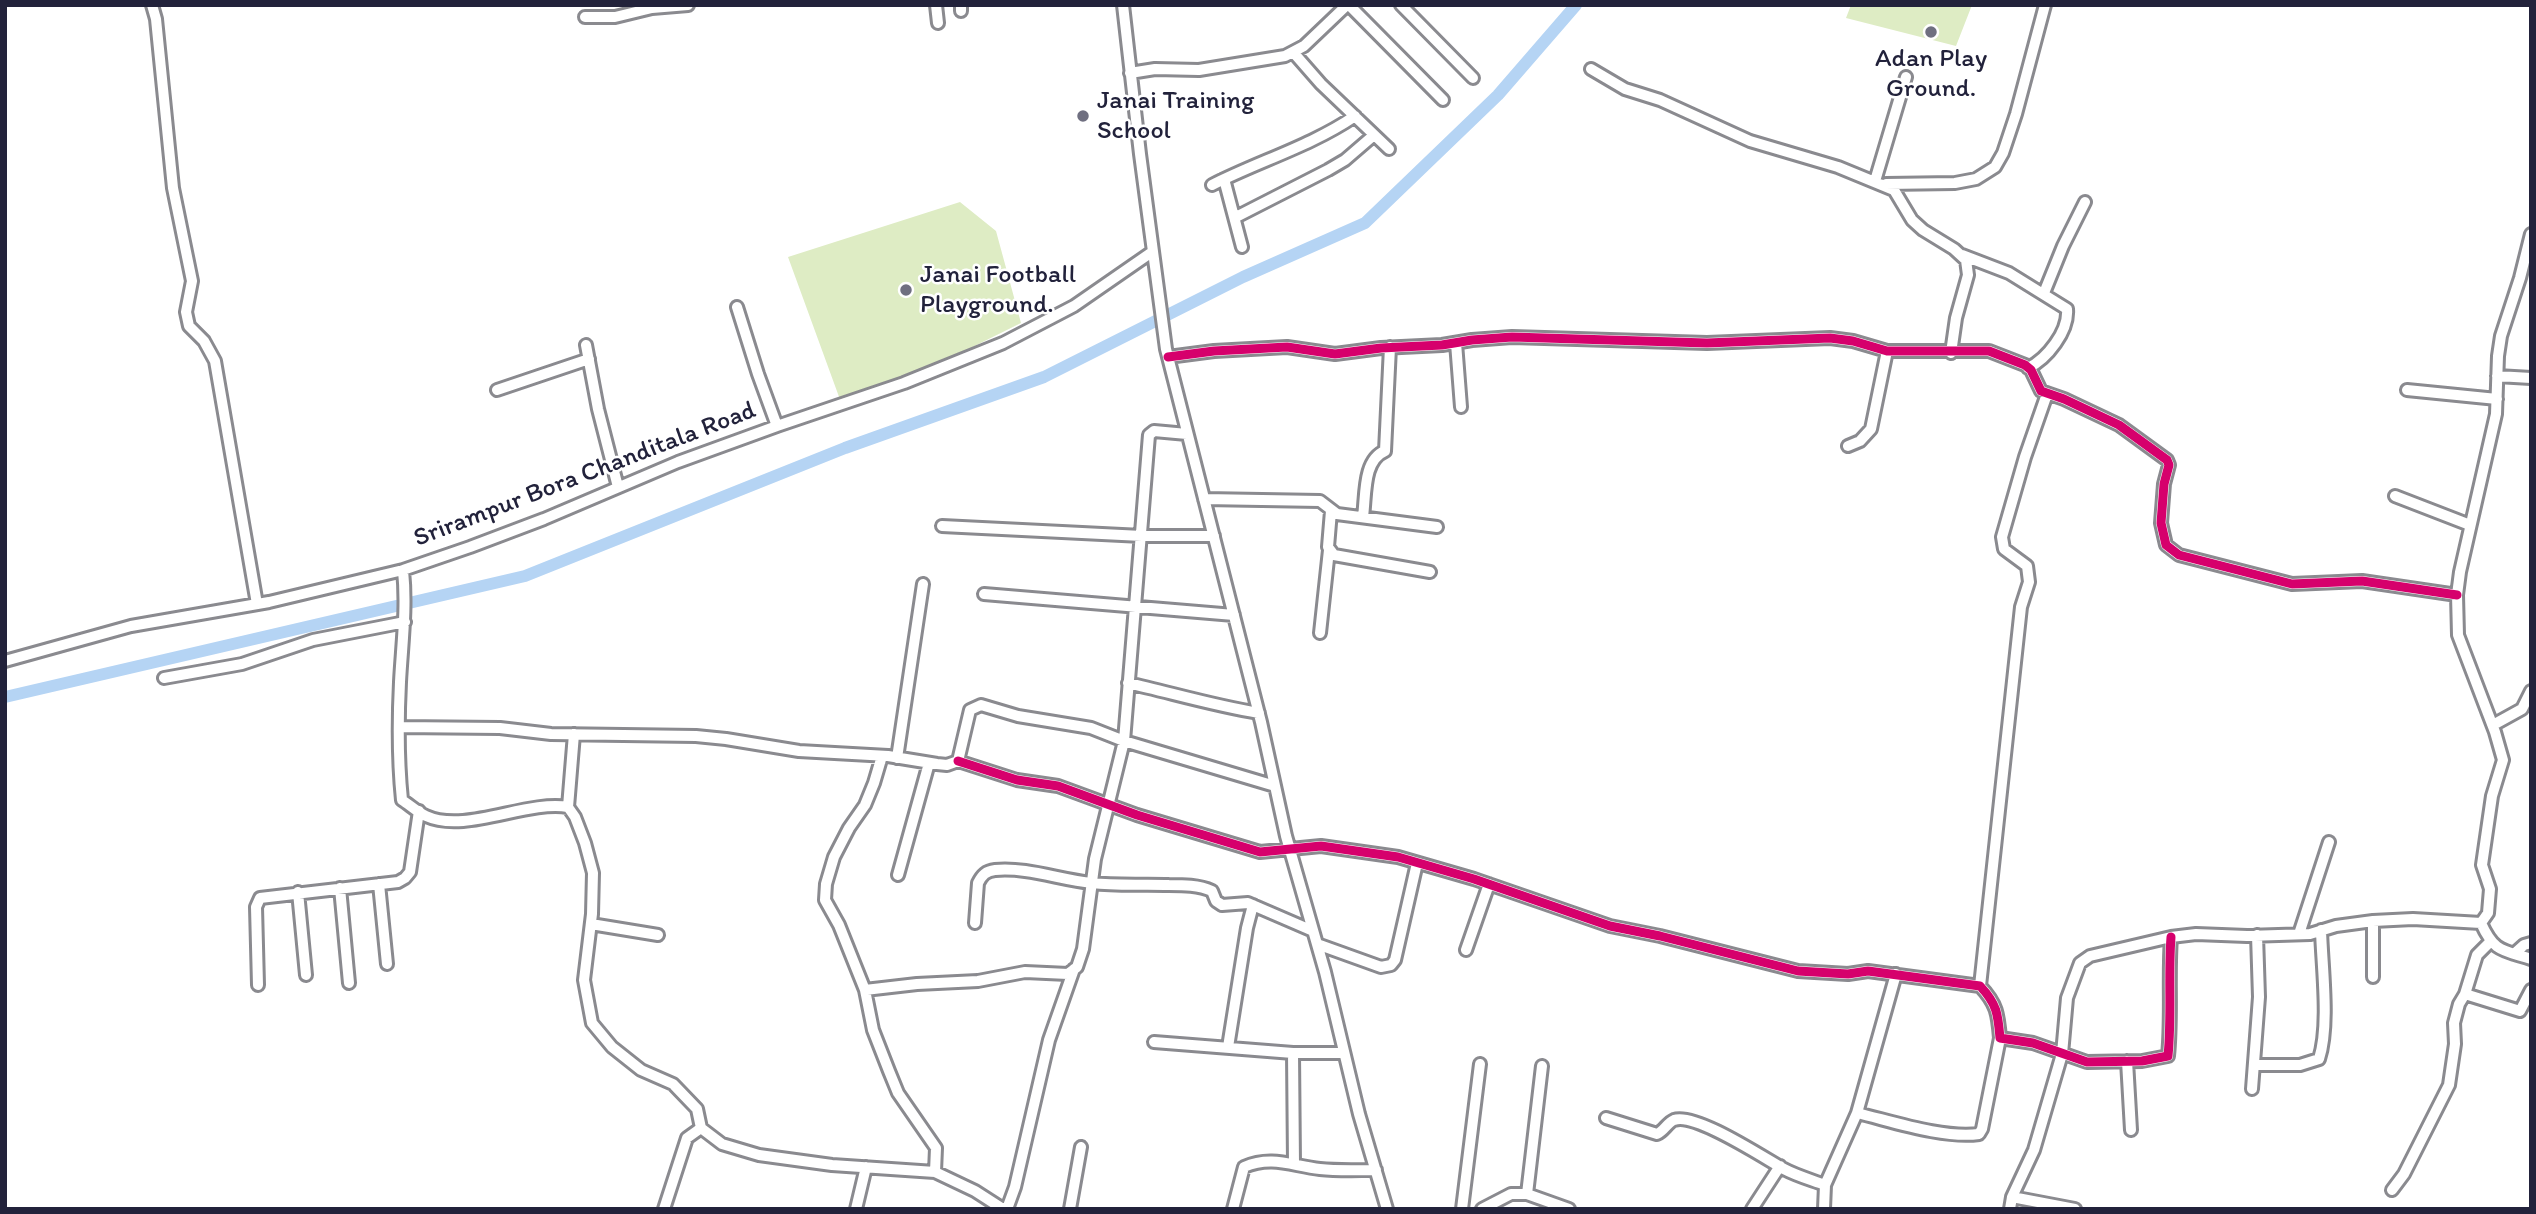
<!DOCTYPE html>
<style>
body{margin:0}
#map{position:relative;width:2536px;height:1214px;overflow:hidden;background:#fff;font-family:Itim,sans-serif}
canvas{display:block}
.frame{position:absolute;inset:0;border:7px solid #22223b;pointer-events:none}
</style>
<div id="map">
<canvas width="2536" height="1214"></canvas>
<div class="frame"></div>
</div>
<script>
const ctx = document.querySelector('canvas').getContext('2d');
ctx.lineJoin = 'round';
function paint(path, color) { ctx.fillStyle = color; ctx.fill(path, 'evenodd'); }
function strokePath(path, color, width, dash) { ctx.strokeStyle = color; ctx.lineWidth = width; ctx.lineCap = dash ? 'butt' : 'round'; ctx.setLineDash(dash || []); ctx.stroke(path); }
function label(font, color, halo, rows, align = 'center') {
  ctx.font = font + ' Itim,sans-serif'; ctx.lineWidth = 5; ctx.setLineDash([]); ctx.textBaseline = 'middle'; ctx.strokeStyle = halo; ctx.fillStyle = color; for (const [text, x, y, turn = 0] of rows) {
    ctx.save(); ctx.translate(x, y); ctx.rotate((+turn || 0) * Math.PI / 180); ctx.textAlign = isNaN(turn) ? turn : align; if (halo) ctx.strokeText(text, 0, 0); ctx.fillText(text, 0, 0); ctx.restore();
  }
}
const green = new Path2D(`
 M 1851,5 L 1972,5 L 1956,46 L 1846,18 Z
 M 960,202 L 996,231 L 1021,323 L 906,380 L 842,405 L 788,257 Z`);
const canal = new Path2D(`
 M 5,697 L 525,576 L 845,448 L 1044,377 L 1243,277 L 1365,223 L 1498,95 L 1576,5`);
const minor = new Path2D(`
 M 152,5 L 156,19 L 173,188 L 192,281 L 186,312 L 189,326 L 204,341 L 215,361 L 257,604
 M 936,5 L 938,23
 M 961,5 L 961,11
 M 1123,5 L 1140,154 L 1166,349 L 1261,722 L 1286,836 L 1325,972 L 1359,1114 L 1387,1209
 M 1349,5 L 1443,100
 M 1401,5 L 1473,78
 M 585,17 L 615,17 L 652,8 L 688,5
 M 1293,52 L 1321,84 L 1389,149
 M 1591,69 L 1625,89 L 1660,100 L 1750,141 L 1838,167 L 1894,190 L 1912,220 L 1923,230 L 1954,249 L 1966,260 L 1968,275 L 1956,318 L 1951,353
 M 1130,73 L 1155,69 L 1199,70 L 1285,56 L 1304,46 L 1347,5
 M 1224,179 L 1242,247
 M 1875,181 L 1906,77
 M 1886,184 L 1955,183 L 1976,179 L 1995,167 L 2003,153 L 2016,114 L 2045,5
 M 1212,185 C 1259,161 1311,146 1355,116
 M 1236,217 L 1328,170 L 1345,160 L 1374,135
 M 1962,255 L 2009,273 L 2067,309 C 2069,331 2047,359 2028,368
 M 2044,293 L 2063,246 L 2085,202
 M 737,307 L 758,374 L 777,426
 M 1456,343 L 1461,407
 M 586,345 L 598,409 L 618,487
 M 1168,357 L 1214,351 L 1287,347 L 1335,354 L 1381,348 L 1442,345 L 1472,340 L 1512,337 L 1707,343 L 1830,338 L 1853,341 L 1887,351 L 1989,351 L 2025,365 L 2031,370 L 2041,391 L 2064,399 L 2119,425 L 2167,460 L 2169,465 L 2164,484 L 2161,523 L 2166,545 L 2179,555 L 2292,584 L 2362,581 L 2457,595
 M 2497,376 L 2531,378
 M 497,390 L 589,359
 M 2407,390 L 2497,399
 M 1848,446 L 1860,441 L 1871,429 L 1887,351
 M 2395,496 L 2470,525
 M 1204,499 L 1320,501 L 1337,514 L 1437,527
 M 1331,511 L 1328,547 L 1334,555 L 1430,572
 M 1363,517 C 1366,494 1363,460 1385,451 L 1390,347
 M 942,526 L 1142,536 L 1214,536
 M 403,570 C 407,608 402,644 400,682 C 398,722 398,761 402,800 C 410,805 417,812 426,816 C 465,834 526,800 568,807 L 575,817 L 585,843 L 593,873 L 592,914 L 584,980 L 592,1023 L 612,1047 L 641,1070 L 673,1084 L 697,1109 L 701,1128 L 722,1144 L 759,1155 L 832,1165 L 935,1172 L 975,1191 L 1003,1209
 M 984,594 L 1234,615
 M 1320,633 L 1329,550
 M 5,661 L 131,626 L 269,602 L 403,570 L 470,547 L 544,519 L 678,462 L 777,426 L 904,383 L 1003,343 L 1074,306 L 1152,252
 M 164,678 L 242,664 L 313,640 L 405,622
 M 1128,683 C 1172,693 1215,706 1259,713
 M 2493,725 L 2522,709 L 2531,691
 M 399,727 L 500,728 L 551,734 L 696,736 L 726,739 L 799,751 L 888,756 L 937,764 L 947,765 L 958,761 L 970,710 L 981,705 L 1018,716 L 1091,728 L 1124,741 L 1275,786
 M 882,756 L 874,783 L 865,805 L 849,828 L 834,857 L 826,884 L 825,900 L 839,925 L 865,990 L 873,1030 L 889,1071 L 898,1093 L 936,1148 L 935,1172
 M 897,758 L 923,584
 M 958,761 L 1017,780 L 1058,786 L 1137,815 L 1260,852 L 1321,846 L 1398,857 L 1474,879 L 1610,926 L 1660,936 L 1798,971 L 1848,974 L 1868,971 L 1980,986 C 1997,1004 1998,1014 2000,1038 L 2033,1043 L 2087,1062 L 2142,1061 L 2168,1056 C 2172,1016 2168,977 2171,937
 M 568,807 L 574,734
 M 898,875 L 929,763
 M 379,884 L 387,964
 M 340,888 L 349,983
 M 298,892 L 306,975
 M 2373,921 L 2373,977
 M 975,923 L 978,883 C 982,875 986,871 995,870 C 1028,867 1060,880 1092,883 C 1117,886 1144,884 1169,885 C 1183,885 1199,885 1212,891 L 1216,901 L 1222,905 L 1248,903 L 1313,931
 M 2481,923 C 2494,952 2502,950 2531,959
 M 591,924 L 658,935
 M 2299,934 L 2329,842
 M 1317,944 L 1381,967 L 1391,965 L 1395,960 L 1417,863
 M 1466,950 L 1489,884
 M 2514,954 L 2524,945 L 2531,943
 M 258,985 L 256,907 L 260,898 L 398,882 L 405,878 L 410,872 L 419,811
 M 1980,986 L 2021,607 L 2029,582 L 2027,566 L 2004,549 L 2002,537 L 2025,457 L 2047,394
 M 865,990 L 917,984 L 978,981 L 1025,972 L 1068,974 L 1077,967 L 1083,949 L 1095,859 L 1124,741 L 1149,435 L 1154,431 L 1187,434
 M 2465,994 L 2520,1011 L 2531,990
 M 1154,1042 L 1293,1053 L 1344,1053
 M 1228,1047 L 1247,928 L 1253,905
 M 1293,1053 L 1294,1164
 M 2127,1061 L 2131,1130
 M 2254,1065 L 2300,1065 L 2319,1059 C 2330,1025 2322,967 2321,930
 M 2252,1089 L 2259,997 L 2257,935
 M 1857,1113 C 1891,1121 1944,1139 1979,1134 L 1982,1129 L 2000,1038
 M 1606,1118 L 1657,1134 C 1664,1131 1667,1123 1674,1120 C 1695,1112 1764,1158 1784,1169 C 1797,1176 1812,1180 1825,1185
 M 2392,1190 L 2404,1174 L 2449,1085 L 2455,1044 L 2454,1023 L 2459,1004 L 2465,994 L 2477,955 L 2489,943
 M 1527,1194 L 1542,1066
 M 2012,1197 L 2075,1209
 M 664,1209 L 687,1138 L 701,1128
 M 856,1209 L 866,1167
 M 1007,1209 L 1015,1187 L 1049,1040 L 1074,969
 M 1070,1209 L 1081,1147
 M 1233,1209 L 1244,1167 C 1272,1155 1292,1166 1320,1169 C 1338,1171 1357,1170 1376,1170
 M 1462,1209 L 1480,1064
 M 1482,1209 L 1511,1194 L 1527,1194 L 1569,1209
 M 1752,1209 L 1780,1166
 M 1824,1209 L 1825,1185 L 1857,1113 L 1896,974
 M 2010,1209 L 2012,1197 L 2034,1150 L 2062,1054 L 2067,998 L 2080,963 L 2090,956 L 2171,937 L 2196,934 L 2247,936 L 2310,934 L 2336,926 L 2373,921 L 2413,919 L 2481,923 L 2488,913 L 2490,889 L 2482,865 L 2492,796 L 2503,760 L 2495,732 L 2458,635 L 2457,595 L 2460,572 L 2496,414 L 2498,356 L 2501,336 L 2520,278 L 2531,234`);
const cycleway = new Path2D(`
 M 1168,357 L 1214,351 L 1287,347 L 1335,354 L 1381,348 L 1442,345 L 1472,340 L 1512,337 L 1707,343 L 1830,338 L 1853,341 L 1887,351 L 1989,351 L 2025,365 L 2031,370 L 2041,391 L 2064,399 L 2119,425 L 2167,460 L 2169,465 L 2164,484 L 2161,523 L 2166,545 L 2179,555 L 2292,584 L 2362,581 L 2457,595
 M 958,761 L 1017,780 L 1058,786 L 1137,815 L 1260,852 L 1321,846 L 1398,857 L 1474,879 L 1610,926 L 1660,936 L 1798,971 L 1848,974 L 1868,971 L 1980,986 C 1997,1004 1998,1014 2000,1038 L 2033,1043 L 2087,1062 L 2142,1061 L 2168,1056 C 2172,1016 2168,977 2171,937`);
const markers = [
 [1931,32,7,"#6f6f80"],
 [1083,116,7,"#6f6f80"],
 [906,290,7,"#6f6f80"]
];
const poiNames = [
 ["Adan Play",1931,59,"center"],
 ["Ground.",1931,89,"center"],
 ["Janai Training",1097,101],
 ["School",1097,131],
 ["Janai Football",920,275],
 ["Playground.",920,305]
];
const streetNames = [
 ["Srirampur Bora Chanditala Road",585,475,-21]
];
paint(green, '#deecc4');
strokePath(canal, '#b5d4f4', 12);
strokePath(minor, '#8a8a8f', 16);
strokePath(minor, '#fff', 10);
strokePath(cycleway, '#d6006c', 9);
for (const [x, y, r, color] of markers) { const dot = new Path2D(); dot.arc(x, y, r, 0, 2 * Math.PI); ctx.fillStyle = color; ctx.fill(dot); strokePath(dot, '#fff', 2.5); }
label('26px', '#22223b', '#fff', poiNames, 'left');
label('26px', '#22223b', '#fff', streetNames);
</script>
